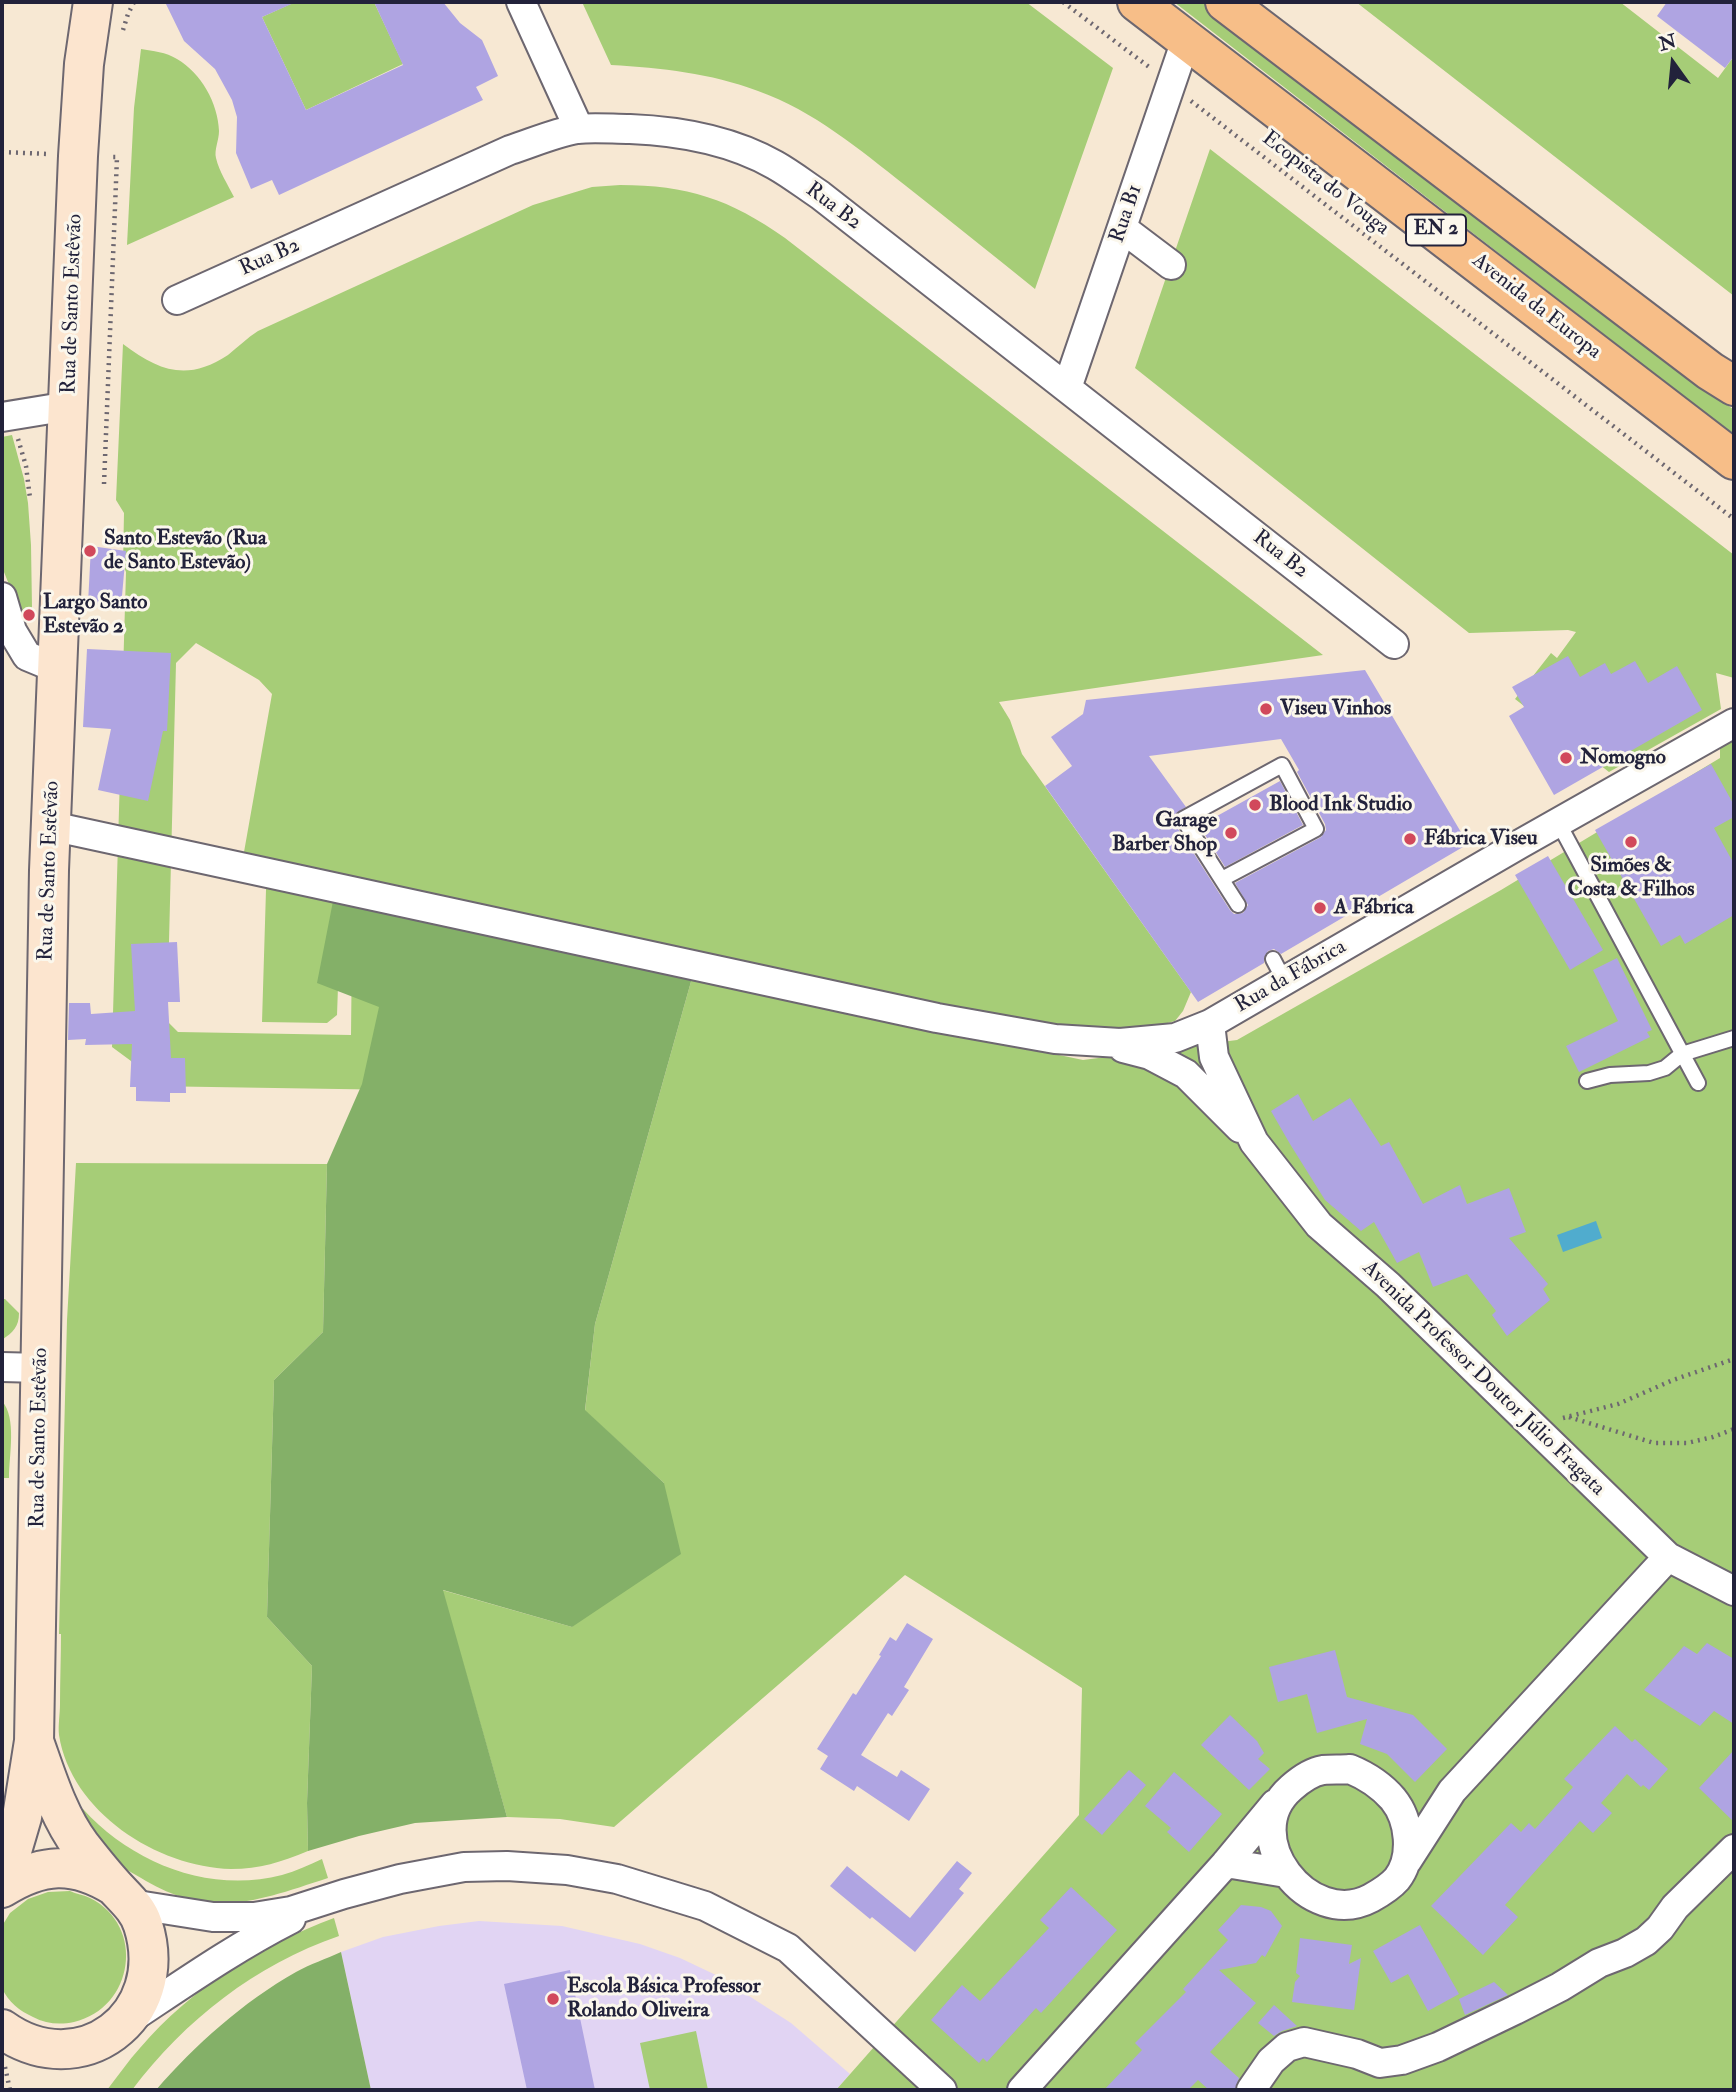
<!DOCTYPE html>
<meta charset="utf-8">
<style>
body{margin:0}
#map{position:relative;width:1736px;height:2092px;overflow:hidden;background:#f7e8d3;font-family:"IM FELL Double Pica",serif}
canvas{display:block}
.frame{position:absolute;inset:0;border:4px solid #22223b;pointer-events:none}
.north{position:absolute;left:1638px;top:28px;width:70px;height:70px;-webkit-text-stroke:5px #fbf7ec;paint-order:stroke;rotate:345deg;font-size:19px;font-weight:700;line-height:28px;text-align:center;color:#22223b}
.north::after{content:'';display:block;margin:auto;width:24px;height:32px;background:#22223b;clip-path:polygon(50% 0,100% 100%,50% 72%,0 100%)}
</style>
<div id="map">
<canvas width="1736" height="2092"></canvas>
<div class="frame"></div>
<div class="north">N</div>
</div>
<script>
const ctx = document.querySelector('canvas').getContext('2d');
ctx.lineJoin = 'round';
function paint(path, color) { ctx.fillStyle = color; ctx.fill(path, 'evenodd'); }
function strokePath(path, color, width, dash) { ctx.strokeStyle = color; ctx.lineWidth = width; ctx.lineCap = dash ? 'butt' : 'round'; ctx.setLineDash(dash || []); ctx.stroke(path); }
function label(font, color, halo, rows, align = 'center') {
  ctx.font = font + ' "IM FELL Double Pica",serif'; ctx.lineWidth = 6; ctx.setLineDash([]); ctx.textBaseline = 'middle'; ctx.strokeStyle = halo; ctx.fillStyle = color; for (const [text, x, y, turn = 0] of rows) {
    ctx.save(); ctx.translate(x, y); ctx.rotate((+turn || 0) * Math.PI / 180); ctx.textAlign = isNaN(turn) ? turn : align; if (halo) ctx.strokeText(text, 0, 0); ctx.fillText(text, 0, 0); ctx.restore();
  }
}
const built = new Path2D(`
 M 479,1921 L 562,1926 L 640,1944 L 680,1958 L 718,1976 L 791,2023 L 850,2074 L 836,2090 L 371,2090 L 341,1952 L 383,1937 L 439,1926 Z`);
const green = new Path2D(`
 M 295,2 L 374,2 L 403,64 L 306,110 L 262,17 Z
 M 582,2 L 1026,2 L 1113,68 L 1035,289 C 992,254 949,220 906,186 C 859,149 814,111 758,91 C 710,73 662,68 611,65 Z
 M 1174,2 L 1206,2 L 1734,410 L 1734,435 Z
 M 1356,2 L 1620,2 L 1718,78 L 1734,56 L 1734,296 Z
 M 141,49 C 153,51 166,52 177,59 C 201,73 218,103 219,131 C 219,140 214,150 216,158 C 219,171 228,185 234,197 L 127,245 L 134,108 Z
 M 1210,149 L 1734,555 L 1734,678 L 1716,673 L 1721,709 L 1609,772 L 1515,699 L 1551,653 L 1557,658 L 1576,632 L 1568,630 L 1469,633 L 1135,368 Z
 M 620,185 C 687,185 730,199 785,238 L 1323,655 L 999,702 L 1010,720 L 1022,754 L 1191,992 L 1183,1011 L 1175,1021 L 1153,1027 L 1121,1031 L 1010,1024 L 391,885 L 402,1090 L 148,1086 L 131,1061 L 112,1047 L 126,572 L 123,565 L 124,513 L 116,500 L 123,344 C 159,371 187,382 228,355 C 238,347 247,338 258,331 L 533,205 L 592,187 ZM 196,643 L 259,680 L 272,694 L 244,852 L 267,857 L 262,1022 L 327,1023 L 337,1015 L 342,874 L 368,880 L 367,959 L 352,943 L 351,1035 L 178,1032 L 167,1021 L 176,663 Z
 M 12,435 L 24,479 L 28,503 L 31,545 L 32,608 L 31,613 L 28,617 L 22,616 L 20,612 L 2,567 L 2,437 Z
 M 1734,738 L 1734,2090 L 836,2090 L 1079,1815 L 1082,1688 L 905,1575 L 614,1827 L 560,1819 L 507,1817 L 442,1590 L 572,1627 L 664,1483 L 585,1411 L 595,1324 L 692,978 L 1083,1060 L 1237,1040 L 1501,890 L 1720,758 L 1720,746 Z
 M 76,1163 L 327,1164 L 323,1332 L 274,1380 L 267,1617 L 312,1666 L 307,1803 L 308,1851 C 281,1862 260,1869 231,1869 C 157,1867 71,1812 59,1735 C 58,1725 60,1714 60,1704 C 60,1680 61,1657 61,1634 L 59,1634 L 67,1320 Z
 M 2,1299 L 5,1299 L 19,1313 C 19,1327 13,1332 2,1340 Z
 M 2,1401 C 17,1418 9,1455 9,1478 L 2,1478 Z
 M 83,1809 C 132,1863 209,1894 282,1875 C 296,1871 309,1865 322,1859 L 328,1878 C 260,1900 213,1920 146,1881 C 133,1873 120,1867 110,1856 C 99,1843 90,1826 80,1811 Z
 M 70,1891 C 76,1894 84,1895 90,1898 C 146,1926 134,2008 74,2022 C 60,2025 46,2024 33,2017 C 20,2011 8,2002 2,1988 L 2,1926 L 10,1913 L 28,1899 L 48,1892 Z
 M 334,1918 L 339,1936 C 255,1965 185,2020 132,2090 L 107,2090 C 118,2076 128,2061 140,2048 C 191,1988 261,1945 334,1918 Z
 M 696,2031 L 708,2090 L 650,2090 L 640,2043 Z`);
const forest = new Path2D(`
 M 334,896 L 692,978 L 595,1324 L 585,1410 L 664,1483 L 681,1554 L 572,1627 L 443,1590 L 507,1817 L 415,1823 L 359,1836 L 308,1851 L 307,1803 L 312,1666 L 267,1617 L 274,1380 L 323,1332 L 327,1164 L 362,1084 L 379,1007 L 317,983 Z
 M 341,1952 L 371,2090 L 156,2090 C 195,2045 243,2002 296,1972 C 310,1964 326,1959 341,1952 Z`);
const water = new Path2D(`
 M 1596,1221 L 1602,1238 L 1563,1252 L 1557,1235 Z`);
const building = new Path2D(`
 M 165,2 L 296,2 L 262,17 L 306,110 L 403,65 L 374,2 L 443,2 L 460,23 L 482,40 L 498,76 L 476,87 L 483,100 L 279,195 L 272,180 L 251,189 L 236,153 L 237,117 L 232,100 L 215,69 L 184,41 Z
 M 1667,2 L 1734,2 L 1734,56 L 1725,68 L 1657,16 Z
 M 91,546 L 126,551 L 121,607 L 88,604 Z
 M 87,649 L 171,653 L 167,731 L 163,731 L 148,801 L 98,790 L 111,729 L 83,727 Z
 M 1568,656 L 1580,677 L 1605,663 L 1611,674 L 1635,661 L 1648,683 L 1677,666 L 1702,710 L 1554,795 L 1509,716 L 1524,707 L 1512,687 Z
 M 1365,670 L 1468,844 L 1281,954 L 1274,949 L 1268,951 L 1264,958 L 1264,963 L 1198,1002 L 1045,786 L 1072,766 L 1051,737 L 1083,714 L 1086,700 ZM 1281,739 L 1299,770 L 1297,772 L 1325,824 L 1326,830 L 1321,837 L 1235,883 L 1248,905 L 1243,913 L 1234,914 L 1230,910 L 1175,824 L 1173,819 L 1175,814 L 1186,807 L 1149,756 Z
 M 1711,764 L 1734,805 L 1734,817 L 1714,828 L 1734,864 L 1734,915 L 1685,944 L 1680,935 L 1661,946 L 1595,830 Z
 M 1280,781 L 1303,825 L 1225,867 L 1197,822 L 1199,826 Z
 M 1548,856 L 1603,950 L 1570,970 L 1515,875 Z
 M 177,942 L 180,1002 L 168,1002 L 171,1058 L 185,1058 L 186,1093 L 170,1093 L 170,1102 L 136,1101 L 136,1087 L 130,1087 L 132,1044 L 85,1045 L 86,1039 L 68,1040 L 69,1003 L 90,1003 L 91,1014 L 135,1011 L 131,944 Z
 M 1617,958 L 1652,1030 L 1647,1032 L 1650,1037 L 1579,1072 L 1566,1046 L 1618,1021 L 1593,970 Z
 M 1298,1094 L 1313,1121 L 1350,1098 L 1381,1146 L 1389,1142 L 1423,1204 L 1460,1185 L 1467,1204 L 1509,1188 L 1526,1232 L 1509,1238 L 1548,1284 L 1543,1289 L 1550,1300 L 1507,1336 L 1492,1315 L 1496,1311 L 1467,1274 L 1433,1287 L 1419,1252 L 1397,1263 L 1374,1222 L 1361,1231 L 1325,1200 L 1290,1144 L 1271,1111 Z
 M 907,1623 L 933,1639 L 904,1687 L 909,1690 L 892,1716 L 888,1713 L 861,1755 L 897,1777 L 901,1770 L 930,1789 L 909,1821 L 857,1786 L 854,1791 L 820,1769 L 828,1756 L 817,1749 L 853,1693 L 856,1695 L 881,1656 L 879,1655 L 890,1637 L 896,1641 Z
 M 1707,1643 L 1734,1659 L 1734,1724 L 1714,1711 L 1700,1726 L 1644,1690 L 1684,1646 L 1697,1654 Z
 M 1335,1650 L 1347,1697 L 1413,1715 L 1447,1749 L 1415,1782 L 1387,1754 L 1360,1744 L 1367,1719 L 1317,1733 L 1307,1694 L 1278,1702 L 1269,1667 Z
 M 1230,1715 L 1257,1741 L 1264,1753 L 1258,1759 L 1270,1769 L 1249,1790 L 1201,1745 Z
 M 1615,1726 L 1632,1742 L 1635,1739 L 1668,1769 L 1649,1790 L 1643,1785 L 1641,1787 L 1627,1774 L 1601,1803 L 1612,1813 L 1593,1833 L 1580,1821 L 1505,1905 L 1518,1917 L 1483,1955 L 1431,1906 L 1511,1823 L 1521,1832 L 1529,1823 L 1535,1829 L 1573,1787 L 1564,1779 Z
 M 1734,1750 L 1734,1822 L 1699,1788 Z
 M 1129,1770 L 1146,1785 L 1102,1835 L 1084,1819 Z
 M 1174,1772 L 1222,1814 L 1189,1852 L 1167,1832 L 1171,1828 L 1145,1806 Z
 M 957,1861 L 972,1873 L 959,1889 L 964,1893 L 915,1952 L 872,1917 L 870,1919 L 830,1886 L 847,1866 L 910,1918 Z
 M 1071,1887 L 1117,1930 L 1041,2013 L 1036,2008 L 987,2062 L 983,2058 L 979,2063 L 931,2020 L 962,1985 L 980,2001 L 1049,1928 L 1040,1920 Z
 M 1241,1905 L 1261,1907 L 1271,1911 L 1282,1926 L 1265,1957 L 1262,1955 L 1256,1963 L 1219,1970 L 1256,2003 L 1210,2052 L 1239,2078 L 1235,2090 L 1209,2090 L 1198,2080 L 1188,2090 L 1104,2090 L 1142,2050 L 1135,2043 L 1186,1992 L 1183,1989 L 1228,1940 L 1218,1930 Z
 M 1420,1925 L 1459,1994 L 1428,2011 L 1408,1974 L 1391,1983 L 1373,1951 Z
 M 1300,1938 L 1352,1945 L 1349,1964 L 1361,1958 L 1354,2010 L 1292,2002 L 1295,1982 L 1300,1976 L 1296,1973 Z
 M 570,1970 L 595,2090 L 527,2090 L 504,1984 Z
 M 1494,1982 L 1508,1995 L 1465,2015 L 1459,1999 Z
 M 1274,2005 L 1297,2026 L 1282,2031 L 1274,2036 L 1258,2023 Z`);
const path = new Path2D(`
 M 1063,2 L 1149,67
 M 123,30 L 128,14 L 134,2
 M 1191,101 L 1734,519
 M 2,152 L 48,154
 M 18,439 L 26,466 L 30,498
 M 104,484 L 117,157 L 110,157
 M 1569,1417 L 1654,1443 L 1687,1443 L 1713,1437 L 1734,1429
 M 1563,1418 L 1618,1404 L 1673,1380 L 1734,1359
 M 5,2067 L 10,2090`);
const lane = new Path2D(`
 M 1558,822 L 1698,1083
 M 1222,879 L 1316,829 L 1282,765 L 1183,819 L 1238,905
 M 1273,959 L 1284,980
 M 1587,1081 L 1610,1075 L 1649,1073 L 1665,1068 L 1682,1054 L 1734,1038`);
const street = new Path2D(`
 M 521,2 L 579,129
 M 1122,228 L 1171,265
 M 177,300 L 510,150 C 532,143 554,133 577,129 C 594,127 613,129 630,129 C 681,131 731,140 775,165 C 791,174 805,185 820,195 L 1394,644
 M 1067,388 L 1186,40
 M 2,417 L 69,406
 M 2,597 L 12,631 L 27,656 L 56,668
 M 51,826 L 937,1018 L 1055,1039 L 1120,1043 L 1175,1038 L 1210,1024 L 1520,844 L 1734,723
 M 1210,1024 L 1214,1057 L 1254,1142 L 1319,1225 L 1388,1285 L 1668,1557 L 1734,1591
 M 1123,1048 L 1150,1055 L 1186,1074 L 1240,1128
 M 2,1367 L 41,1368
 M 1350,1769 C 1367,1776 1381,1785 1393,1799 C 1410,1820 1414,1857 1397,1879 C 1390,1887 1380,1893 1371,1898 C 1309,1931 1236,1836 1291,1788 C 1300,1780 1311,1772 1323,1770 C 1332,1769 1341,1770 1350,1769 Z
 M 1407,1861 L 1452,1791 L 1668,1557
 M 1226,1863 L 1286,1873
 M 131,1904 L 213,1917 L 254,1917 L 291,1911 L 344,1894 L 400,1879 L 464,1867 L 507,1866 L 567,1870 L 617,1879 L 705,1906 L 788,1948 L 942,2090
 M 130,2019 C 183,1984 234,1948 291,1919
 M 1022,2090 L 1226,1863 L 1275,1804
 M 1251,2090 L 1271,2061 L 1287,2047 L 1304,2042 L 1357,2054 L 1380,2063 L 1402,2060 L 1438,2047 L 1515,2010 L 1560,1987 L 1599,1963 L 1625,1953 L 1646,1941 L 1660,1928 L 1675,1907 L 1734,1849`);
const secondary = new Path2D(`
 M 2,1885 L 22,1817 L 34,1741 L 49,870 L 78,156 L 84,64 L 93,2
 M 2,1888 C 42,1863 73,1861 114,1886
 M 2,2029 C 80,2085 172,2016 143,1925 C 138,1909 126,1899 115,1887 C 103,1874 92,1860 81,1846 C 59,1817 47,1778 35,1744`);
const primary = new Path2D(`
 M 1137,2 L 1734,460
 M 1225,2 L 1710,371 L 1734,386`);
const markers = [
 [90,551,7,"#d1495b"],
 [29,615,7,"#d1495b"],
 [1266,709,7,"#d1495b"],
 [1566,758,7,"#d1495b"],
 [1255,805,7,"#d1495b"],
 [1231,833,7,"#d1495b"],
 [1410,839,7,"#d1495b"],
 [1631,842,7,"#d1495b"],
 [1320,908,7,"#d1495b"],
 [553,1999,7,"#d1495b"]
];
const shields = [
 [1436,230,60]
];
const shieldNames = [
 ["EN 2",1436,230]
];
const streetNames = [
 ["Ecopista do Vouga",1325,184,38],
 ["Rua B2",833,207,37],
 ["Rua B1",1127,214,-71],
 ["Rua B2",270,258,-24],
 ["Rua de Santo Estêvão",73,304,-88],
 ["Avenida da Europa",1536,307,38],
 ["Rua B2",1280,555,38],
 ["Rua de Santo Estêvão",50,871,-88],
 ["Rua da Fábrica",1291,977,-30],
 ["Avenida Professor Doutor Júlio Fragata",1483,1379,44],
 ["Rua de Santo Estêvão",40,1438,-89]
];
const poiNames = [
 ["Santo Estevão (Rua",104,539],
 ["de Santo Estevão)",104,563],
 ["Largo Santo",43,603],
 ["Estevão 2",43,627],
 ["Viseu Vinhos",1280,709],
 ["Nomogno",1580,758],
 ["Blood Ink Studio",1269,805],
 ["Garage",1217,821,"right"],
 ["Barber Shop",1217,845,"right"],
 ["Fábrica Viseu",1424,839],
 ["Simões &",1631,866,"center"],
 ["Costa & Filhos",1631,890,"center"],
 ["A Fábrica",1334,908],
 ["Escola Básica Professor",567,1987],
 ["Rolando Oliveira",567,2011]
];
paint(built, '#e1d4f3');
paint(green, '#a6cd77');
paint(forest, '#84b068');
paint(water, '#50acce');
paint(building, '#afa4e2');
strokePath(lane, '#6d6770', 18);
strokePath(street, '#6d6770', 32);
strokePath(secondary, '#6d6770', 42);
strokePath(primary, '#6d6770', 42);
strokePath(path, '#6d6770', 4.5, [2, 5]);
strokePath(lane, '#fff', 14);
strokePath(street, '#fff', 28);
strokePath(secondary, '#fce5cf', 38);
strokePath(primary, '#f7be88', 38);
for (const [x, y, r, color] of markers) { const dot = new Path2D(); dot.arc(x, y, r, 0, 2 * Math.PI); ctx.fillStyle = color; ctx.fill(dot); strokePath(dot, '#fbf7ec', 2.5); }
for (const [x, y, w] of shields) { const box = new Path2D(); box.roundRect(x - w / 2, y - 15.5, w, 31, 5); ctx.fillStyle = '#fbf7ec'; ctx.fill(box); strokePath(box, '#22223b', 2); }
label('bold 19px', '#22223b', null, shieldNames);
label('21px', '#22223b', '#fbf7ec', streetNames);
label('bold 21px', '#22223b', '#fbf7ec', poiNames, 'left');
</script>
